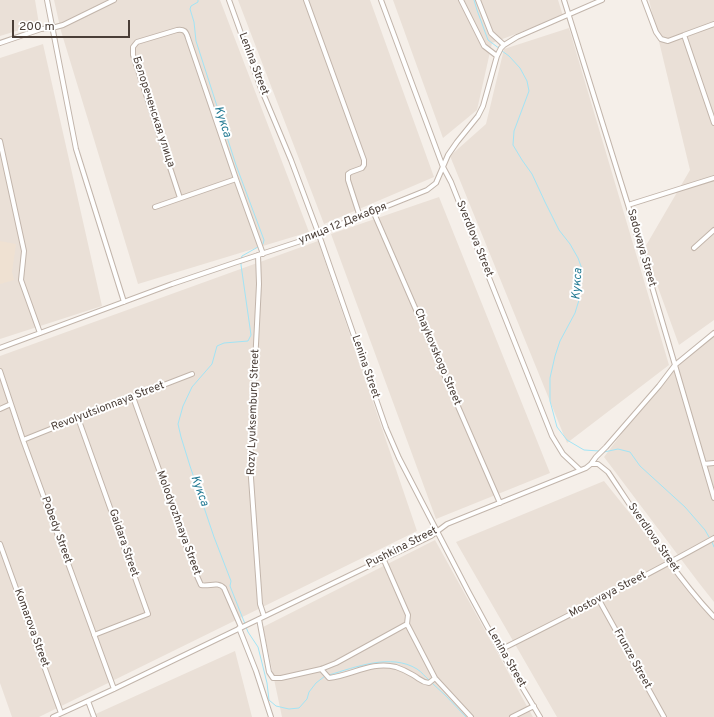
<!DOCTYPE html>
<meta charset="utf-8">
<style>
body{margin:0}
#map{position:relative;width:714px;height:717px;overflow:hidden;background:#f5efe9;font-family:Overpass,sans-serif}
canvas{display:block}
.scale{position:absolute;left:12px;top:20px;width:118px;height:18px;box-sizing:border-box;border:2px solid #4a3e37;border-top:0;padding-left:5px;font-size:12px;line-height:14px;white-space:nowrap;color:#4a3e37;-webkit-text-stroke:3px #fff;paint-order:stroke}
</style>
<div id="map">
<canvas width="714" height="717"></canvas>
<div class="scale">200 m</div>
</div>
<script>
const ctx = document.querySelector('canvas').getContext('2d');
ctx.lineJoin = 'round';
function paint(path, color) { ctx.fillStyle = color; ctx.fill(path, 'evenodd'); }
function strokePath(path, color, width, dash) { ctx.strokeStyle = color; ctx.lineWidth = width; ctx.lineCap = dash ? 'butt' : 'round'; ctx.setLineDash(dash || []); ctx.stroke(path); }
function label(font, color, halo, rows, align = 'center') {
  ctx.font = font + ' Overpass,sans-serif'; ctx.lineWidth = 4; ctx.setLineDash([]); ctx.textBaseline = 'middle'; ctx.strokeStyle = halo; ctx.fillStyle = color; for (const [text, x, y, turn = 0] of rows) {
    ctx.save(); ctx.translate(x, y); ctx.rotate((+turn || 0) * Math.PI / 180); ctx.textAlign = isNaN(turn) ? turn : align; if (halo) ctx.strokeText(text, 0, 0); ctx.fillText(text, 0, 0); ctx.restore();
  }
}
const residential = new Path2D(`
 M 0,0 L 35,0 L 39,24 L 0,36 Z
 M 54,0 L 220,0 L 309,232 L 138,284 L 61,31 Z
 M 238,0 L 370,0 L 434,177 L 324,224 Z
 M 393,0 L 558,0 L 563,16 L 492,43 L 477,110 L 443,138 Z
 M 649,0 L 714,0 L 714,320 L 679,345 L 644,249 L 690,170 Z
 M 569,28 L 669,365 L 567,443 L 450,156 L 486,124 L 504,49 Z
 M 43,44 L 102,306 L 0,339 L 0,58 Z
 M 439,197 L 550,473 L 436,519 L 331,234 Z
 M 318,241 L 417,531 L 39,717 L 12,717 L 0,683 L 0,356 Z
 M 714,335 L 714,602 L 699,583 L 604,457 L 677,360 Z
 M 604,481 L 714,618 L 714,717 L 557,717 L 456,542 Z
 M 435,540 L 533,717 L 282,717 L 263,627 Z
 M 235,651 L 252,717 L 89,717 Z`);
const education = new Path2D(`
 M 0,241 L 16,244 L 12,272 L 14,280 L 0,284 Z`);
const stream = new Path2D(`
 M 198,0 L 198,2 L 191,6 L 190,9 L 194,22 L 196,41 L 236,165 L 264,240 L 263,244
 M 474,0 L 477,10 L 488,40 L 500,49
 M 502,51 L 509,56 L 520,68 L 527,81 L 529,91 L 514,131 L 513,145 L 522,160 L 532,174 L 545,202 L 559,230 L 570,244 L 578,258 L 582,269 L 579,283 L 579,300 L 575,313 L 560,341 L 555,356 L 550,378 L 550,401 L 557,427 L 567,440 L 584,450 L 599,451
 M 241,259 L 242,256 L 258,247
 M 241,262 L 241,265 L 251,335 L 248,341 L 224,343 L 217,346 L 212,364 L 192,387 L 183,406 L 178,424 L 181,437 L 190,466 L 214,537 L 231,581 L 230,586 L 245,624
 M 604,452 L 618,449 L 630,452 L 640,466 L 685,507 L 705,530 L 709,537
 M 712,542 L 714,547
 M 246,627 L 248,632 L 258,647 L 267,683 L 269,700 L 276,706 L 289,709 L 299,708 L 307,699 L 309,692 L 316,683 L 325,676
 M 329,675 C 356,667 391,653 417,669 C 422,672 425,677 429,680
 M 431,682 L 446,696 L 466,717`);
const minor = new Path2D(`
 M 47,0 L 76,149 L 124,302
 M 229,0 L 260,86 L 291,160 L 319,235 L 386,428 L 399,458 L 468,591 L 500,650 L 540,717
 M 306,0 L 364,160 L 364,165 L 362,168 L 351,172 L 348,174 L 348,180 L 360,217
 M 381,0 L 443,167 L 451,182 L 552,436 L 563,454 L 580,470
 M 461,0 L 484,46 L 497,56
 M 478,0 L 491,33 L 504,45
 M 564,0 L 628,205 L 714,498
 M 644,0 L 656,32 L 661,39 L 668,41 L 684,35 L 714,123
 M 684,35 L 714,24
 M 0,43 L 41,29 L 52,28 L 63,25 L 114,0
 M 0,141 L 24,251 L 21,280 L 40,333
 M 180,198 L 133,55 L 133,47 L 137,42 L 177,30 C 184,29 186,31 188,38 L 236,179 L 263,254
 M 628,205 L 714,178
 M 155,207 L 236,179
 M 373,211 L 500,503
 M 694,248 L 714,230
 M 258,255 L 259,284 L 250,464 L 260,604 L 264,616
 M 0,348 L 172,284 L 234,263 L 319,235 L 327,229 L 360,217 L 427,190 L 436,183 L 448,155 L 457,142 L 478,116 L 483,106 L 497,56 L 501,48 L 504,45 L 517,37 L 602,0
 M 0,371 L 23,440 L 114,689
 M 133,397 L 197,576 L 201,585 C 209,587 218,581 224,588 L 241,627
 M 0,409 L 11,404
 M 78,418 L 148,614 L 94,635
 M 23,440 L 78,418 L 192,374
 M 591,464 L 598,464 L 608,472 C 641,521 673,573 714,617
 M 704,464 L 714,463
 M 0,544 L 61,713
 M 383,558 L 408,615 L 407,624 L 435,678 L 471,717
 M 599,600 L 664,717
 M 259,619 L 269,672 L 273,678 L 281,678 L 321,669 L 336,663 L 407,624
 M 239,628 L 256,671 L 271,717
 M 500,650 C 572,614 644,577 714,538
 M 321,669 L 329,678 C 353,675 371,661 396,667 C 402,669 408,672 413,675 C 420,679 421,682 429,683 L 435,678
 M 88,701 L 94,717
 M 53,717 L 114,689 L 431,536 L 447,524 L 586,468 L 591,464 L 596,457 L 606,447 L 659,386 L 675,365 L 714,333
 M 512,717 L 534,706`);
const streetNames = [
 ["Lenina Street",253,64,69],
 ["Белореченская улица",153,112,72],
 ["улица 12 Декабря",343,224,-22],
 ["Sverdlova Street",474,239,68],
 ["Sadovaya Street",641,248,74],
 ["Chaykovskogo Street",437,357,67],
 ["Lenina Street",365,367,71],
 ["Revolyutsionnaya Street",108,407,-21],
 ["Rozy Lyuksemburg Street",254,412,-88],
 ["Molodyozhnaya Street",178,523,70],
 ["Pobedy Street",56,530,70],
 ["Sverdlova Street",653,538,55],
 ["Gaidara Street",123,543,71],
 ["Pushkina Street",402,548,-27],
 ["Mostovaya Street",608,595,-28],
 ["Komarova Street",31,628,70],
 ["Lenina Street",506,658,60],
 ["Frunze Street",632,659,61]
];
const waterNames = [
 ["Кукса",222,122,72],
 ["Кукса",578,284,-86],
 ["Кукса",199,491,70]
];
paint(residential, '#eae0d7');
paint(education, '#efe1d2');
strokePath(stream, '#a2e4f5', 1);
strokePath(minor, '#c2b5ab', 6);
strokePath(minor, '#fff', 4);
label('11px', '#4a3e37', '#fff', streetNames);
label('italic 12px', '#227a93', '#fff', waterNames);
</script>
